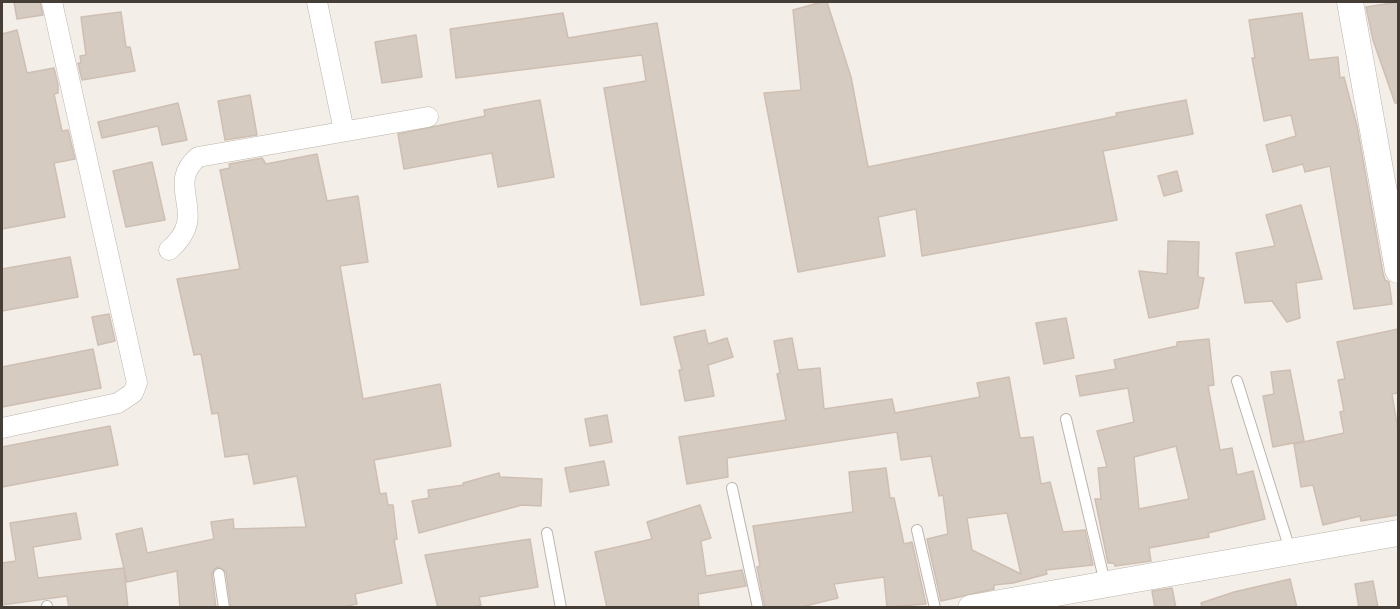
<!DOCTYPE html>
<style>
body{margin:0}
#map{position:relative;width:1400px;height:609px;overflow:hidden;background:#f3eee8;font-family:Cabin,sans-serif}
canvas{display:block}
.frame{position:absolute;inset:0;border:3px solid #453e37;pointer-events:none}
</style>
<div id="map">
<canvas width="1400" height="609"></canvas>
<div class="frame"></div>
</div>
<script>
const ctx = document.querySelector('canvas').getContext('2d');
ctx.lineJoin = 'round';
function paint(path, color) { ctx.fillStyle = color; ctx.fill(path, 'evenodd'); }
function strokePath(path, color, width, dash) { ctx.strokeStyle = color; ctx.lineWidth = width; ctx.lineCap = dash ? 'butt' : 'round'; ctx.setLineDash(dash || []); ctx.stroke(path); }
const building = new Path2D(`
 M 14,2 L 40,2 L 43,15 L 17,19 Z
 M 822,2 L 827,2 L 851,77 L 868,167 L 1117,116 L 1116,113 L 1186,100 L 1193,134 L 1103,151 L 1117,220 L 922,256 L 916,209 L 878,217 L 885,256 L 798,272 L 764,93 L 801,90 L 793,10 Z
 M 1398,2 L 1398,103 L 1395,103 L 1373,40 L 1366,7 Z
 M 121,12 L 126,47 L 130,47 L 135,71 L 82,80 L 78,63 L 81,63 L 80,56 L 86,55 L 81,17 Z
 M 563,13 L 568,38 L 657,23 L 704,295 L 641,305 L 604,88 L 646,81 L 642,55 L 456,78 L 450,29 Z
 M 1302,13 L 1309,60 L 1338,57 L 1340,78 L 1344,77 L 1357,126 L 1383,273 L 1385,280 L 1389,282 L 1392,304 L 1354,309 L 1330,166 L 1305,172 L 1303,164 L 1273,172 L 1266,145 L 1296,136 L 1291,115 L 1264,121 L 1252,58 L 1255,58 L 1249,20 Z
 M 17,30 L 27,73 L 54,68 L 58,85 L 58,93 L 54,94 L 62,131 L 68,130 L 75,159 L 54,163 L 65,217 L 2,229 L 2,34 Z
 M 416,35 L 422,77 L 382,83 L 375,42 Z
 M 250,95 L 257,135 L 225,140 L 218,101 Z
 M 540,100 L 554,177 L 498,187 L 492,153 L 404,169 L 398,134 L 485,116 L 484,110 Z
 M 178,103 L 187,140 L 162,145 L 158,126 L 102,138 L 98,122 Z
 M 317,154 L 327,201 L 358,196 L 368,262 L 340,266 L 363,399 L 440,384 L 451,446 L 374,460 L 380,494 L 386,493 L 388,505 L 393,505 L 397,539 L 394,540 L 402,583 L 355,594 L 357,604 L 337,608 L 231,608 L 226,572 L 218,567 L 214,569 L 212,574 L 216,608 L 180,608 L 177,571 L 127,582 L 116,534 L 142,528 L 147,553 L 214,539 L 211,522 L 233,519 L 234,529 L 306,527 L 297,476 L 254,484 L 248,454 L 225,457 L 218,413 L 212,414 L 201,354 L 194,355 L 177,279 L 240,269 L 220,170 L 230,168 L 229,164 L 262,158 L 266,164 Z
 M 152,162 L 165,220 L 126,227 L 113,171 Z
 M 1177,171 L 1182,191 L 1164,196 L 1158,176 Z
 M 1301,205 L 1322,279 L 1296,283 L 1300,318 L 1287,322 L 1272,301 L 1245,303 L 1236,253 L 1275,246 L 1266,215 Z
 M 1168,241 L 1199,242 L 1198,277 L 1204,278 L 1198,308 L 1149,318 L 1139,271 L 1167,274 Z
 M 70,257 L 78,297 L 2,311 L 2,269 Z
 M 109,314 L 115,341 L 98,345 L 92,317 Z
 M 1066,318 L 1074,358 L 1044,364 L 1036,323 Z
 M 1398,329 L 1398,393 L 1392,394 L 1398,430 L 1398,515 L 1361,521 L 1360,516 L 1323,525 L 1313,485 L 1301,487 L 1294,444 L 1344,433 L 1340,412 L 1344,411 L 1338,380 L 1345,379 L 1337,342 Z
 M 705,330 L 708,344 L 727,338 L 733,357 L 708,365 L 714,396 L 685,401 L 679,370 L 682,370 L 674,337 Z
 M 792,338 L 798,370 L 820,368 L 824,409 L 892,399 L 895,413 L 980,397 L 977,383 L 1009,377 L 1020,438 L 1033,437 L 1041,484 L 1050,482 L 1063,532 L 1085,530 L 1093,565 L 1046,570 L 1047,574 L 1013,583 L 994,585 L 994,589 L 941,601 L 927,539 L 948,534 L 943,495 L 939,496 L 931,456 L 901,460 L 897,432 L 727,458 L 728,477 L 687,484 L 679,437 L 786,420 L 777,374 L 780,373 L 774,341 ZM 1007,513 L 1021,574 L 972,550 L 967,518 Z
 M 1209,339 L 1214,385 L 1208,386 L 1220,450 L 1232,448 L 1237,475 L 1253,471 L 1265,519 L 1208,533 L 1209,537 L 1149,548 L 1151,561 L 1115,566 L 1114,563 L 1108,563 L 1095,499 L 1101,499 L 1098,468 L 1107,467 L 1097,431 L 1134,422 L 1128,388 L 1080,396 L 1076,376 L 1116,369 L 1114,360 L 1177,346 L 1177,342 ZM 1176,446 L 1189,499 L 1139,509 L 1134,457 Z
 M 93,349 L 101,388 L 2,407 L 2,367 Z
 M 1290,370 L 1304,441 L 1273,447 L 1263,396 L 1274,394 L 1271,372 Z
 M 607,415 L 612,442 L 590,446 L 585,419 Z
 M 110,426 L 118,465 L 2,487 L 2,447 Z
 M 604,461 L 609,485 L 570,492 L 565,468 Z
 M 886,468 L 890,498 L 894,498 L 904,544 L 912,542 L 926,604 L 887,607 L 884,577 L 834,584 L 838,598 L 797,608 L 765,608 L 757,567 L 760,566 L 753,526 L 853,512 L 849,472 Z
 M 499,473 L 500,477 L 542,479 L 541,506 L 522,505 L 419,533 L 412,501 L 429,498 L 428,490 L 464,485 L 463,483 Z
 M 700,505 L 711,538 L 701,541 L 706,576 L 742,570 L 746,586 L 698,594 L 699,608 L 607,608 L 595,552 L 652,539 L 647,522 Z
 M 76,513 L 81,539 L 33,547 L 38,578 L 124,568 L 128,608 L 69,608 L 67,596 L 2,605 L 2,563 L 16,561 L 10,523 Z
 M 530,539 L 538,587 L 479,597 L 481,605 L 470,608 L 438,608 L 425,555 Z
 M 1290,579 L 1297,608 L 1202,608 L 1201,603 L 1234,592 Z
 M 1373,581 L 1378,608 L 1359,608 L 1355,584 Z
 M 1172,588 L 1176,608 L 1155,608 L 1152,591 Z`);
const service = new Path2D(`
 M 1237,381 L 1291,553
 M 1066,419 L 1105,583
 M 732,488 L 758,608
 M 917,530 L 935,608
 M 547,533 L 561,608
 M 219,574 L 224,608
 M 47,606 L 47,608`);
const minor = new Path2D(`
 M 317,2 L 344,131
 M 169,250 C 212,214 163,187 198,157 L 428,117
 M 2,428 L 118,403 L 133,393 L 137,383 L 52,2`);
const tertiary = new Path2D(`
 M 1350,2 L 1398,270
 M 971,608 L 1398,533`);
paint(building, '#d6cbc1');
strokePath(building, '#cebfb2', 1.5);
strokePath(service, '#bdb4ab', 12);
strokePath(minor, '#bdb4ab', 21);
strokePath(tertiary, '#bdb4ab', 27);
strokePath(service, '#fff', 10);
strokePath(minor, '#fff', 20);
strokePath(tertiary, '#fff', 26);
</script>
